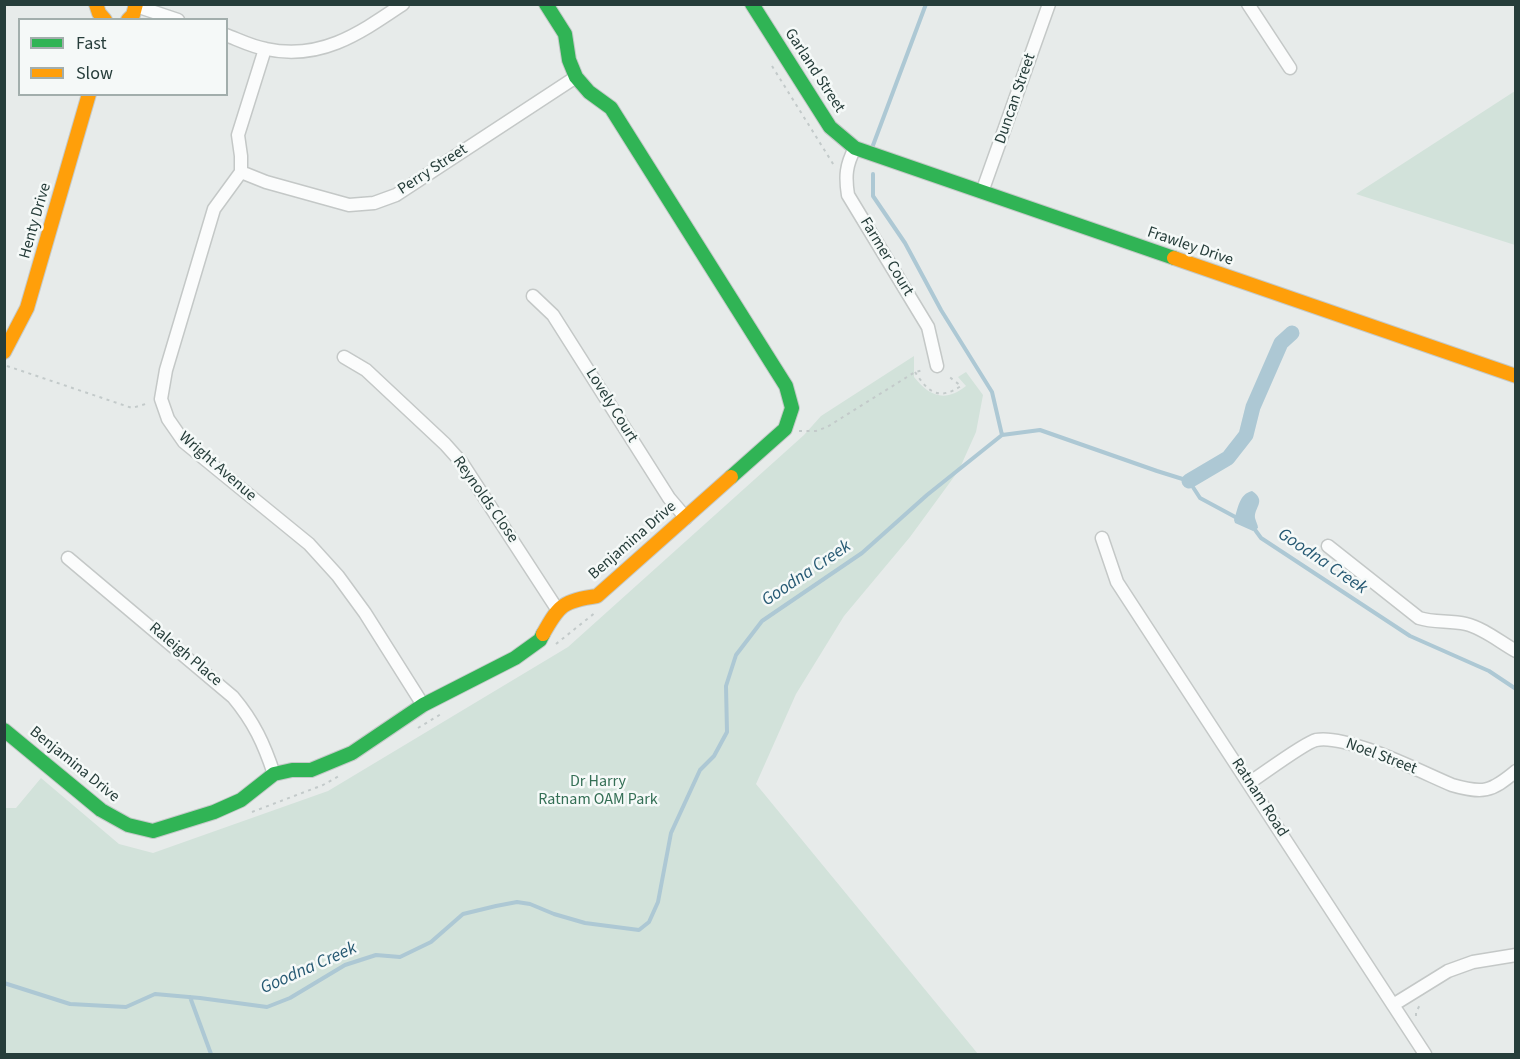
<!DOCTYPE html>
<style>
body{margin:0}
#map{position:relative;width:1520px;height:1059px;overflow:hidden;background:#e7ebea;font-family:"Source Sans 3",sans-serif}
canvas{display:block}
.frame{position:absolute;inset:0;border:6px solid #263d3a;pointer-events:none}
.legend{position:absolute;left:18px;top:18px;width:210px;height:78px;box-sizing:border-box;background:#f5f9f8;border:2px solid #a2aeac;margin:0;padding:8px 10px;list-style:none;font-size:18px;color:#263d3a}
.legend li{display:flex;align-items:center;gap:12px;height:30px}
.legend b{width:30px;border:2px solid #a2aeac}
</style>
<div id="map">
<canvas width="1520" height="1059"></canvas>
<div class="frame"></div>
<ul class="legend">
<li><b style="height:8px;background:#30b455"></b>Fast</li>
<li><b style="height:8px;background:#ff9f0a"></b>Slow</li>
</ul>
</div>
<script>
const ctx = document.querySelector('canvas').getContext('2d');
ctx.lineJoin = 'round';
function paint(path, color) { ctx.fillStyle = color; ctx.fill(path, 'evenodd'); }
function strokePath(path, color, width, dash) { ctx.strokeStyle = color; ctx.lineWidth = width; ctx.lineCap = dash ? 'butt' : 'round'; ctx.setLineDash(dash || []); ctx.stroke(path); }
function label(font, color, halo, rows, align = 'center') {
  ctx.font = font + ' "Source Sans 3",sans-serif'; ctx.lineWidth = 5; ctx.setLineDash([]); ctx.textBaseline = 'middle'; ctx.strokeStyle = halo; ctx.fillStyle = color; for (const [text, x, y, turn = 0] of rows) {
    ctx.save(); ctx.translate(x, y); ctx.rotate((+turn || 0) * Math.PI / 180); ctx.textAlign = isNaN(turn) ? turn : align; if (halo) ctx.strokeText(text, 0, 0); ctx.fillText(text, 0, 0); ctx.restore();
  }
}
const green = new Path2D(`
 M 1515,91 L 1515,245 L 1356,194 Z
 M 914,356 L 914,377 C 929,396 945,403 966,386 L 958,377 L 966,372 L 983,395 L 976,432 L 959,470 L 910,537 L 844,616 L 796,694 L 756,784 L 978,1054 L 5,1054 L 5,808 L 16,808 L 41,778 L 119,844 L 153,853 L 328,791 L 568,647 L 804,435 L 821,416 Z`);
const water = new Path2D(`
 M 1252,491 C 1267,501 1254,507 1255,518 C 1256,522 1258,525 1258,528 L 1253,531 L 1235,523 L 1234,520 C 1238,509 1239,494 1252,491 Z`);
const stream = new Path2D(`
 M 872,148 L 926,4
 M 873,174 L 873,196 L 905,243 L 941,310 L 992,392 L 1002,435
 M 1253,527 L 1261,538 L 1410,636 L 1489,671 L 1516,689
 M 4,983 L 70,1004 L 126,1007 L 155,994 L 200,998 L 267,1007 L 290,998 L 345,965 L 376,955 L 400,957 L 431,942 L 463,914 L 496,906 L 517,902 L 530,904 L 554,914 L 585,923 L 639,930 L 649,922 L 658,902 L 671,833 L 700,770 L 714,756 L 727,732 L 726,686 L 736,655 L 762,621 L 862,553 L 927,495 L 1002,435 L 1040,430 L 1157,471 L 1189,481 L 1200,498 L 1239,519
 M 190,997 L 211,1054`);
const canal = new Path2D(`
 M 1189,481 L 1228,458 L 1246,435 L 1253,407 L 1281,343 L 1292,333`);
const path = new Path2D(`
 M 772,66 L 835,167
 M 7,366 L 132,408 L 149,403
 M 915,372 C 928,392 938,401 961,386 L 947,375
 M 799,431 L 816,431 L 827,427 L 915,372 L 924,370
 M 556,644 L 596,612
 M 418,728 L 441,714
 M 252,812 L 323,785 L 339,776
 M 1416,1016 L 1416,1012 L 1420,1005`);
const street = new Path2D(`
 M 1248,4 L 1290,68
 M 136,6 L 178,20
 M 226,35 C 239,40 253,47 266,49 C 321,61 360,33 403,4
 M 265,49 L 238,135 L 241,156 L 241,172 L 214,209 L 166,370 L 161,399 L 168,419 L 184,442 L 309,544 L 338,576 L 365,613 L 423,705
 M 855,148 C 846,165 845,176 848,195 L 928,327 L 937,366
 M 241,172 L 266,182 L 349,205 L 374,203 L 396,195 L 576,77
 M 982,192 L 1049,4
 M 533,296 L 553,315 L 669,498 L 686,518
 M 344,357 L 366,370 L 445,444 L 462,463 L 557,609
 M 1102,538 L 1117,582 L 1425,1054
 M 1328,546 L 1419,618 C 1434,623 1450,620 1466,624 C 1483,628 1500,642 1516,651
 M 68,558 L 233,697 C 254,722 264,744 274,774
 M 1249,783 C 1263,774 1304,743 1316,740 C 1347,734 1421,772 1452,785 C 1483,794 1491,792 1516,771
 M 1393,1005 L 1448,971 L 1473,962 L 1516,955`);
const fast = new Path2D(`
 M 546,4 L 565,34 L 569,60 L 576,77 L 589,92 L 611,108 L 786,386 L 792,408 L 785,429 L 731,477
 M 752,4 L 830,127 L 855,148 L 1174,258
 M 4,730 L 101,810 L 128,825 L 153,831 L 214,812 L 241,800 L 274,774 L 292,770 L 311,770 L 352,753 L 423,705 L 515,658 L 540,640 L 543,634`);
const slow = new Path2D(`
 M 96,4 L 99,13 L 105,20
 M 128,20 L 133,15 L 136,4
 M 1174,258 L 1516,376
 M 4,352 L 27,308 L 89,94
 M 543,634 C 559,605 563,601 597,596 L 731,477`);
const streetNames = [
 ["Garland Street",814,71,57],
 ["Duncan Street",1016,99,-71],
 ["Perry Street",433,170,-33],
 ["Henty Drive",36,221,-74],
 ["Frawley Drive",1190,247,19],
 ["Farmer Court",886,257,59],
 ["Lovely Court",611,406,58],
 ["Wright Avenue",217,467,41],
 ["Reynolds Close",485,500,55],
 ["Benjamina Drive",633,541,-41],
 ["Raleigh Place",185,655,40],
 ["Noel Street",1381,757,21],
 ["Benjamina Drive",74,765,39],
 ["Ratnam Road",1259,798,57]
];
const parkNames = [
 ["Dr Harry",598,782],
 ["Ratnam OAM Park",598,800]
];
const waterNames = [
 ["Goodna Creek",1322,562,34],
 ["Goodna Creek",807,574,-34],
 ["Goodna Creek",309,969,-24]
];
paint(green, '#d2e2da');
paint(water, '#adc8d4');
strokePath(stream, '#adc8d4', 4);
strokePath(canal, '#adc8d4', 15);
strokePath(street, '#c4c8c7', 15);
strokePath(fast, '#c4c9c8', 16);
strokePath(slow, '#c4c9c8', 16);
strokePath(path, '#c3caca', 2, [3, 4.5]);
strokePath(street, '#fbfcfc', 12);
strokePath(fast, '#30b455', 14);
strokePath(slow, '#ff9f0a', 14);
label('16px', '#263d3a', '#f5f9f8', streetNames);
label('16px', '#346f55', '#f5f9f8', parkNames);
label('italic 18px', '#265973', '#f5f9f8', waterNames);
</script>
